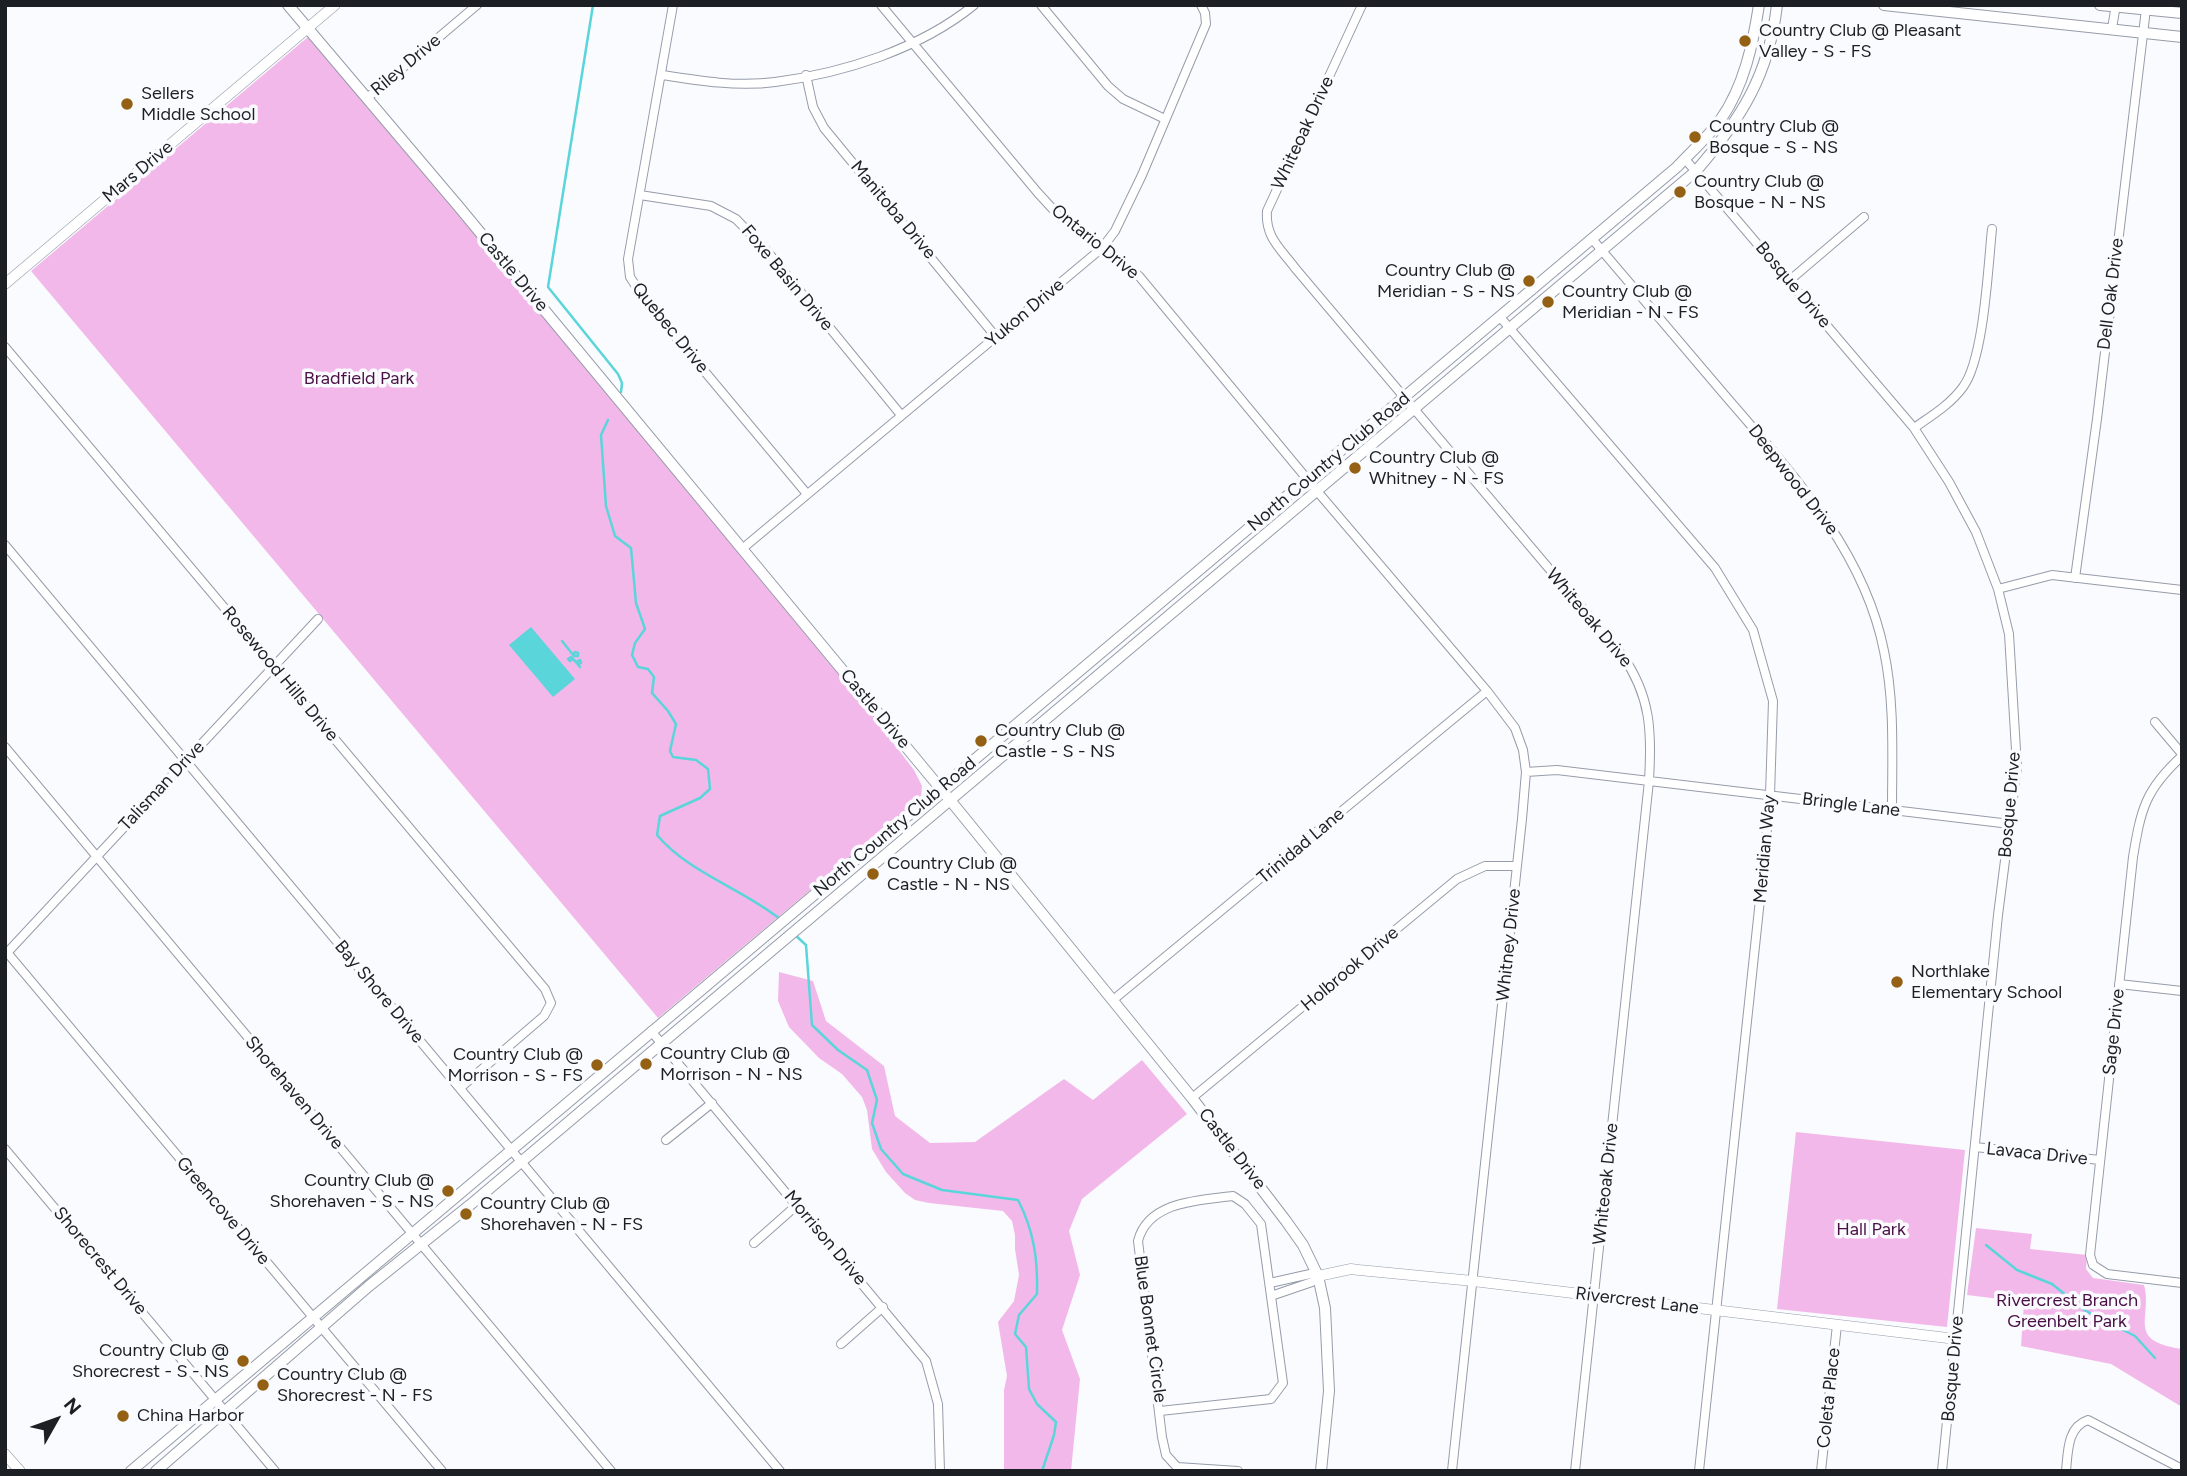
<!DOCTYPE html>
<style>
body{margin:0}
#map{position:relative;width:2187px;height:1476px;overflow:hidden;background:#f9fbfe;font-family:Figtree,sans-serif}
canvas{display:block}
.frame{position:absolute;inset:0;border:7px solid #1c1f24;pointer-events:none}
.north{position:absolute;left:21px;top:1385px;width:70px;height:70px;-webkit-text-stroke:5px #f9fbfe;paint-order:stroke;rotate:50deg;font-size:19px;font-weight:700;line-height:28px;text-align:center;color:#1c1f24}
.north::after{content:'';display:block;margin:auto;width:24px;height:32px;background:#1c1f24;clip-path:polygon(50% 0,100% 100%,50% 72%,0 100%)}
</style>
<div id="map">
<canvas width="2187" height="1476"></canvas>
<div class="frame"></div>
<div class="north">N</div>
</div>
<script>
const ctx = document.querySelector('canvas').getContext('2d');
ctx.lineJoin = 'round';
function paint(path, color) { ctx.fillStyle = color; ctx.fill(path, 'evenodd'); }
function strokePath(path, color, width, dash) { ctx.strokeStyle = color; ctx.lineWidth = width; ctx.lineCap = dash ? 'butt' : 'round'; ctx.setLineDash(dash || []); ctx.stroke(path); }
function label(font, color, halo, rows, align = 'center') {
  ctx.font = font + ' Figtree,sans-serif'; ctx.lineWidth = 7; ctx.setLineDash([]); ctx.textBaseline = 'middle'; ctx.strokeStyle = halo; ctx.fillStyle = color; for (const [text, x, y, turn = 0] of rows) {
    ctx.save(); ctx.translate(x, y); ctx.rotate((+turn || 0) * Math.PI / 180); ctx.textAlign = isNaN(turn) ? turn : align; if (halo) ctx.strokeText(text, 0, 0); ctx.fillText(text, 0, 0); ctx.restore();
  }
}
const green = new Path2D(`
 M 308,37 L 502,267 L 863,704 L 914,770 L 922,786 L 921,797 L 658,1018 L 31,271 Z
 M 779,972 L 813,981 L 826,1021 L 884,1066 L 895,1116 L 930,1143 L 975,1142 L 1064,1079 L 1093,1100 L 1142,1060 L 1187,1114 L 1082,1199 L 1069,1231 L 1080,1275 L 1062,1330 L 1080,1379 L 1071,1471 L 1004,1471 L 1004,1390 L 1007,1376 L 998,1322 L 1014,1301 L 1019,1275 L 1015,1249 L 1015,1235 L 1012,1221 L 1003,1211 L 929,1203 L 915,1200 L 905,1193 L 886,1172 L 872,1149 L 867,1110 L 862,1097 L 842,1074 L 819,1058 L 789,1027 L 778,1001 Z
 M 1796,1132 L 1965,1150 L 1947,1327 L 1777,1309 Z
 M 1976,1228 L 2032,1234 L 2030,1249 L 2087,1255 L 2086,1269 L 2093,1278 L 2144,1285 C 2153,1317 2125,1341 2182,1349 L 2182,1407 L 2111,1364 L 2021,1346 L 2024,1302 L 1967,1295 Z`);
const water = new Path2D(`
 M 531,627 L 575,679 L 553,697 L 509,645 Z`);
const stream = new Path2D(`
 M 593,5 L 548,287 L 618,374 L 622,383 L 621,392
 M 608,420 L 601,435 L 606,506 L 615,536 L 631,548 L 636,603 L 645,629 L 635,643 L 632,655 L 638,667 L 648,669 L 654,677 L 652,693 L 668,711 L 676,724 L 670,751 L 673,757 L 696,760 L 708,769 L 710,789 L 700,798 L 660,816 L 657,835 C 689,873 741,888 780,919
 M 562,641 L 574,656
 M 573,655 L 575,652 L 578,653 L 578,656 L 574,656
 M 573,659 L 570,661 L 568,659 L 571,657 L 578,664
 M 578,664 L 581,663 L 580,660 L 576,662 L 580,667
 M 794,934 L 806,945 L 812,1025 L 838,1050 L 867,1070 L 877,1100 L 872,1123 L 881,1149 L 903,1174 L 942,1190 L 1018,1200 C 1034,1231 1038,1260 1037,1294 L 1019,1315 L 1015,1334 L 1026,1347 L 1029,1389 L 1037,1404 L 1056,1422 L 1054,1435 L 1042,1471
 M 1986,1245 L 2017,1270 L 2052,1284 L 2086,1311 L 2135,1336 L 2155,1358`);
const minor = new Path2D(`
 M 673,5 L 628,259 L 630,277 L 645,300 L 807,494
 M 881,5 L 1038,193 L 1062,219 L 1139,276 L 1317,491 L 1487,691 L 1515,728 L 1523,750 L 1526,772 L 1522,819 L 1452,1471
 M 1041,5 L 1108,86 L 1123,99 L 1165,119
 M 1362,5 L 1267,211 C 1265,237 1280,248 1295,268 L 1622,655 C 1651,696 1652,732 1649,781 L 1575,1471
 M 2112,28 L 2116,5
 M 663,75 C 700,81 738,87 775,82 C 844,73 920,49 974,5
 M 806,75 L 813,107 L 824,128 L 996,337
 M 367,98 L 477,5
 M 1685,159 L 1914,428 L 1949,482 L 1976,532 L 1998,589 L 2009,634 L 2017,767 L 1998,915 L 1942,1471
 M 640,195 L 711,206 L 736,219 L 767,251 L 901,415
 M 1593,240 C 1636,291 1680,342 1723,393 C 1789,470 1864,549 1884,651 C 1895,703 1892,757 1892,810
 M 1790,280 L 1864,217
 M 1500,317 L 1715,568 L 1753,630 L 1773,701 L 1770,795 L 1764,862 L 1699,1471
 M 5,347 L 545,989 L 551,1003 L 544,1016 L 460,1088
 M 1914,428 C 1931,416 1950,405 1963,387 C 1984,359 1988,267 1992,229
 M 5,545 L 780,1471
 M 742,549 L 1102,248 L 1115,231 L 1142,175 L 1206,24 L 1205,13 L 1201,5
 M 2075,578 L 2097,419 L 2146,9
 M 1998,589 L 2052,575 L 2182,590
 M 2155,722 L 2182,754
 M 5,747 L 611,1471
 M 2182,756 C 2145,790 2141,809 2133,857 L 2090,1255 L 2093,1265 L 2107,1274 L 2182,1283
 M 1526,772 L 1557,770 L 2010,824
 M 5,950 L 442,1471
 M 5,955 L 318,619
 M 2119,984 L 2182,991
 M 1113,1000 L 1487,691
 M 651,1031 L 926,1361 L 938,1404 L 940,1471
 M 1192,1098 L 1457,879 L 1485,866 L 1517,866
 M 666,1140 L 712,1103
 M 1975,1147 L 2100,1160
 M 5,1149 L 275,1471
 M 754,1243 L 797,1205
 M 1270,1283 L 1310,1274 L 1318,1276
 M 1271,1296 L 1312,1282 L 1318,1276
 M 841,1344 L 883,1307
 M 1160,1411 L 1271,1399 L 1283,1383 L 1261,1224 L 1245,1204 L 1233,1196 C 1200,1200 1148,1201 1138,1241 L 1162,1437 L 1166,1455 L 1177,1467 L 1238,1471
 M 1821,1471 L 1837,1325
 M 2066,1471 C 2068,1452 2067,1427 2088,1420 L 2182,1469`);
const tertiary = new Path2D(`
 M 5,284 L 335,5
 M 1318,1276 L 1351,1269 L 1359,1270 L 1473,1281 L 1956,1339
 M 5,1454 L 20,1471`);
const secondary = new Path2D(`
 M 288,5 L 459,207 L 950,800 L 1192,1098 L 1286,1221 L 1303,1245 L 1318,1276 L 1325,1308 L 1329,1391 L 1321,1471
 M 1884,5 L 2182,37
 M 2100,5 L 2182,13
 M 131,1471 L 1677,167 C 1692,151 1709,136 1721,119 C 1744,86 1753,44 1759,5
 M 156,1471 L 369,1286 L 470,1205 L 1696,171 C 1741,119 1769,75 1777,5`);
const markers = [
 [1745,41,7,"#946114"],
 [127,104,7,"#946114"],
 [1695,137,7,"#946114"],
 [1680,192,7,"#946114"],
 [1529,281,7,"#946114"],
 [1548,302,7,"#946114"],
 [1355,468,7,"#946114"],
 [981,741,7,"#946114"],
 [873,874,7,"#946114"],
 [1897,982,7,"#946114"],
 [646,1064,7,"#946114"],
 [597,1065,7,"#946114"],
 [448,1191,7,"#946114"],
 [466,1214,7,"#946114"],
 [243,1361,7,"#946114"],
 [263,1385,7,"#946114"],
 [123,1416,7,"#946114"]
];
const poiNames = [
 ["Country Club @ Pleasant",1759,31],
 ["Valley - S - FS",1759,52],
 ["Sellers",141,94],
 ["Middle School",141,115],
 ["Country Club @",1709,127],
 ["Bosque - S - NS",1709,148],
 ["Country Club @",1694,182],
 ["Bosque - N - NS",1694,203],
 ["Country Club @",1515,271,"right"],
 ["Meridian - S - NS",1515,292,"right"],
 ["Country Club @",1562,292],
 ["Meridian - N - FS",1562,313],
 ["Country Club @",1369,458],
 ["Whitney - N - FS",1369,479],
 ["Country Club @",995,731],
 ["Castle - S - NS",995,752],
 ["Country Club @",887,864],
 ["Castle - N - NS",887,885],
 ["Northlake",1911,972],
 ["Elementary School",1911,993],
 ["Country Club @",660,1054],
 ["Morrison - N - NS",660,1075],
 ["Country Club @",583,1055,"right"],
 ["Morrison - S - FS",583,1076,"right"],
 ["Country Club @",434,1181,"right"],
 ["Shorehaven - S - NS",434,1202,"right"],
 ["Country Club @",480,1204],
 ["Shorehaven - N - FS",480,1225],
 ["Country Club @",229,1351,"right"],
 ["Shorecrest - S - NS",229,1372,"right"],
 ["Country Club @",277,1375],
 ["Shorecrest - N - FS",277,1396],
 ["China Harbor",137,1416]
];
const streetNames = [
 ["Riley Drive",406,65,-40],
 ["Whiteoak Drive",1303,133,-65],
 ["Mars Drive",138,172,-40],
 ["Manitoba Drive",893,210,50],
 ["Ontario Drive",1095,242,39],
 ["Castle Drive",513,272,50],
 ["Foxe Basin Drive",787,278,50],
 ["Bosque Drive",1793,285,50],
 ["Dell Oak Drive",2111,294,-83],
 ["Yukon Drive",1025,313,-40],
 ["Quebec Drive",670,328,51],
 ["North Country Club Road",1329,462,-40],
 ["Deepwood Drive",1793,480,52],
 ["Whiteoak Drive",1589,618,50],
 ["Rosewood Hills Drive",280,674,50],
 ["Castle Drive",875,709,50],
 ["Talisman Drive",162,786,-47],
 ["Bringle Lane",1851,805,7],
 ["Bosque Drive",2010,805,-85],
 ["North Country Club Road",895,827,-40],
 ["Trinidad Lane",1301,846,-40],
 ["Meridian Way",1765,849,-85],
 ["Whitney Drive",1509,945,-84],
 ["Holbrook Drive",1350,969,-40],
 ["Bay Shore Drive",379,992,50],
 ["Sage Drive",2114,1032,-84],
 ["Shorehaven Drive",294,1093,50],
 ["Castle Drive",1232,1149,52],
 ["Lavaca Drive",2037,1154,6],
 ["Whiteoak Drive",1606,1184,-84],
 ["Greencove Drive",223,1211,50],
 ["Morrison Drive",825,1238,50],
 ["Shorecrest Drive",100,1261,50],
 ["Rivercrest Lane",1637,1301,7],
 ["Blue Bonnet Circle",1150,1329,82],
 ["Bosque Drive",1953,1369,-85],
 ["Coleta Place",1829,1398,-84]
];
const parkNames = [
 ["Bradfield Park",359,379],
 ["Hall Park",1871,1230],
 ["Rivercrest Branch",2067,1301],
 ["Greenbelt Park",2067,1322]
];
paint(green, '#f3b8ea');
paint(water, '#5ad5da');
strokePath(stream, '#5ad5da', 2.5);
strokePath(minor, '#969caa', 10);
strokePath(tertiary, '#969caa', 11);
strokePath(secondary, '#969caa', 12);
strokePath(minor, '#fff', 8);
strokePath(tertiary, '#fff', 10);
strokePath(secondary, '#fff', 10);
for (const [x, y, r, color] of markers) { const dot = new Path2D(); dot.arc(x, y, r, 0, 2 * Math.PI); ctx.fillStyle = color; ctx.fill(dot); strokePath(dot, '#f9fbfe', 2.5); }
label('18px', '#1c1f24', '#f9fbfe', poiNames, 'left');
label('18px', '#1c1f24', '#f9fbfe', streetNames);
label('18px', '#4a0f45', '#f9fbfe', parkNames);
</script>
